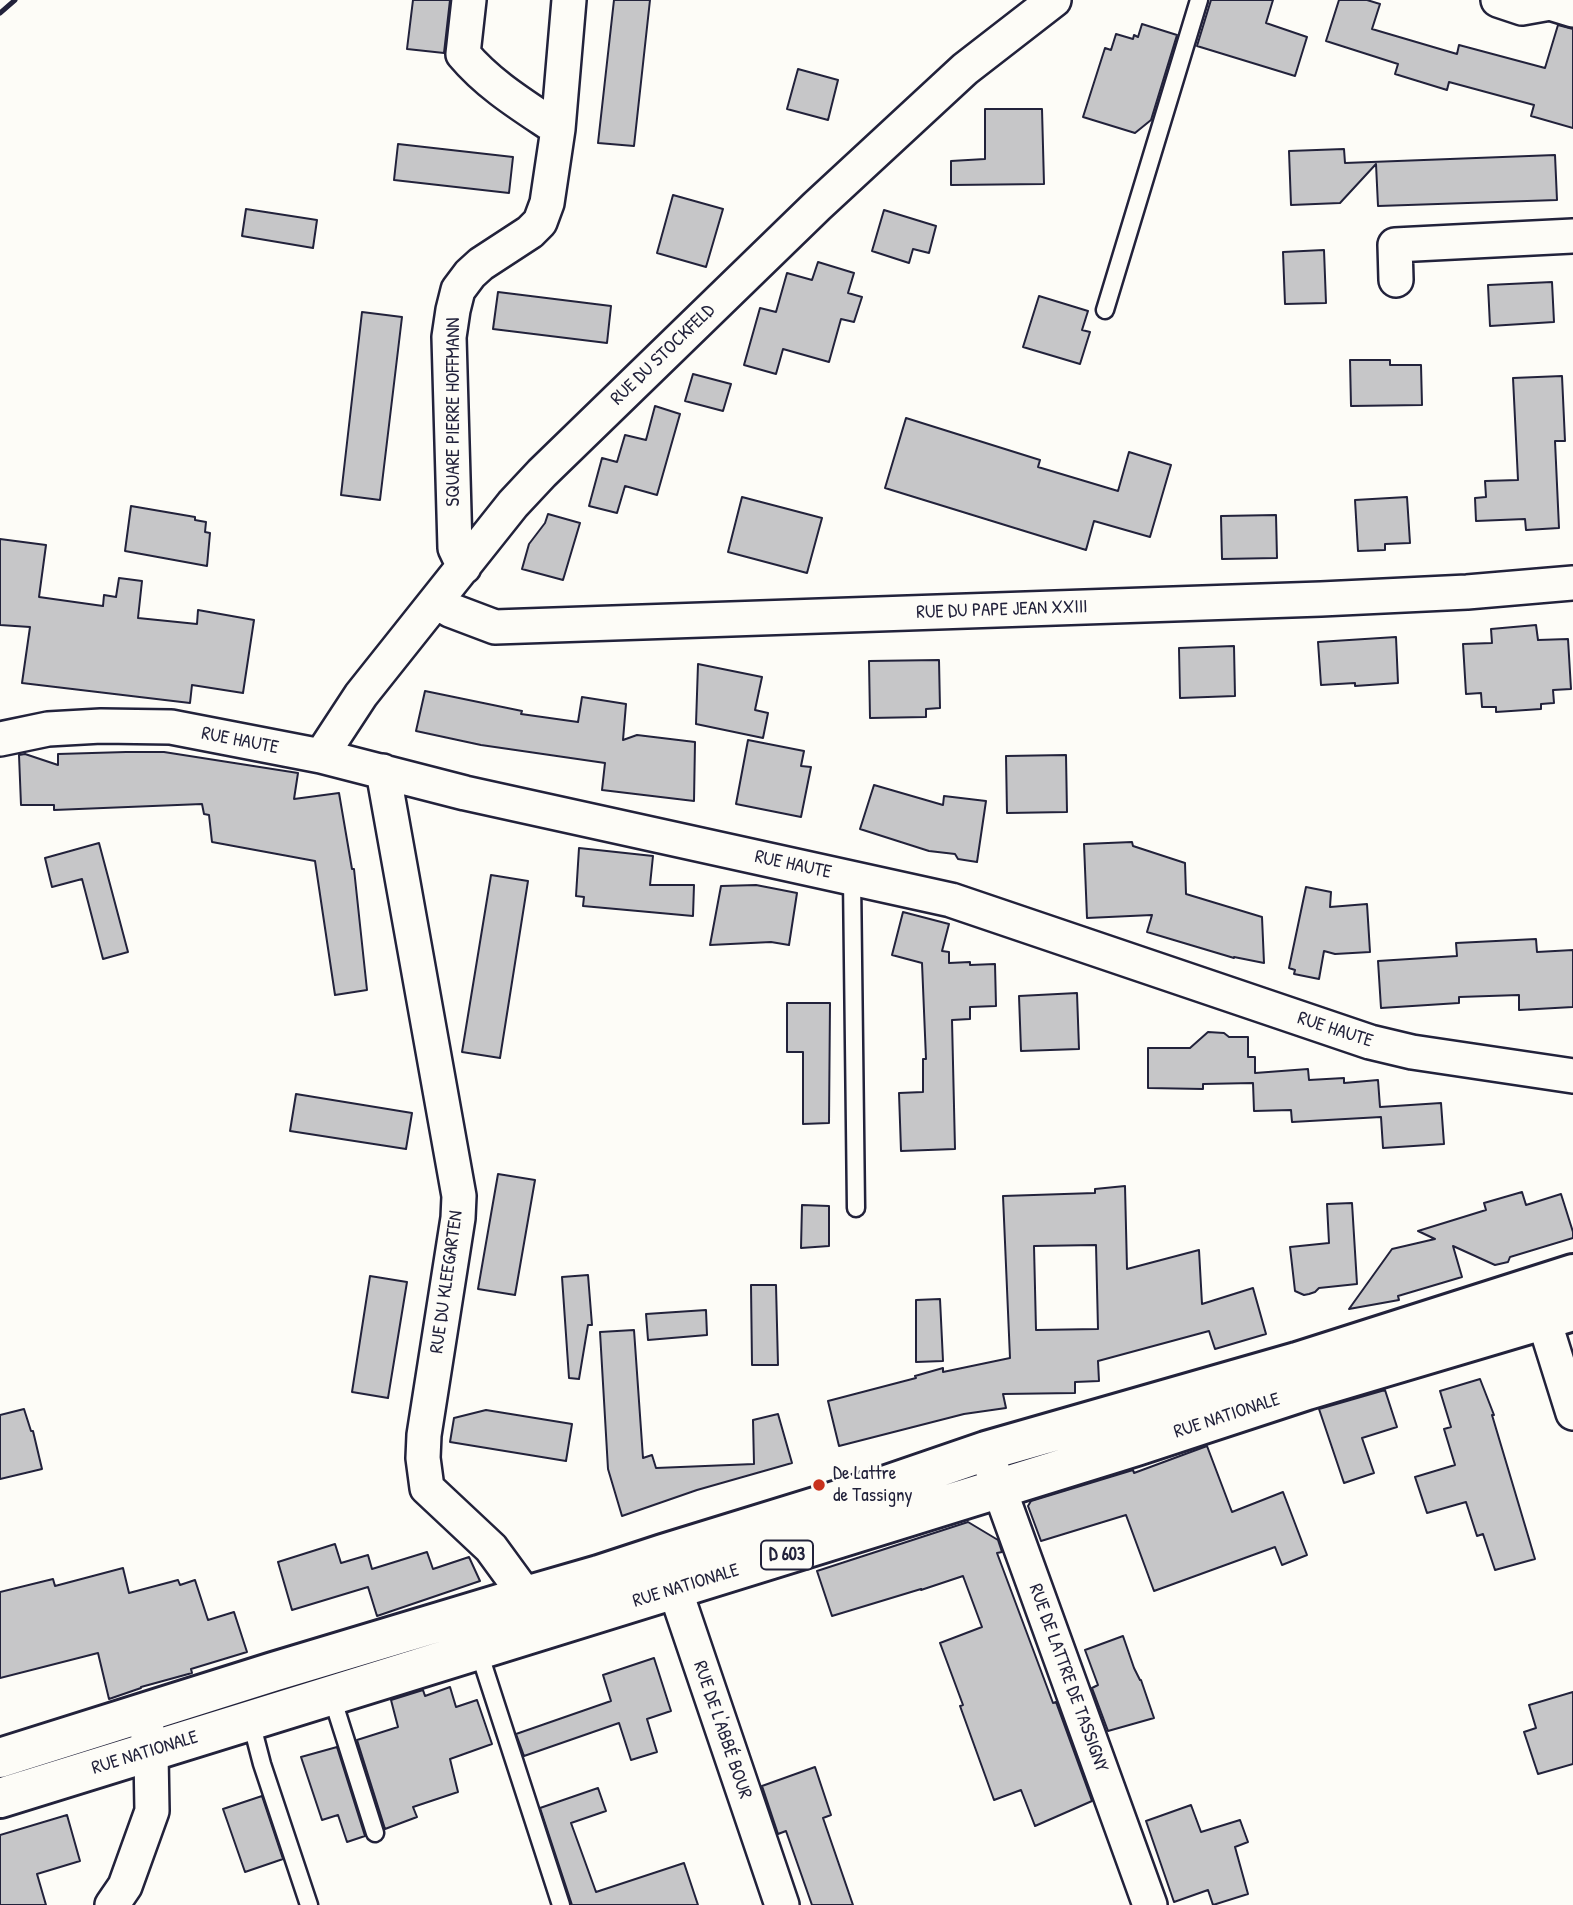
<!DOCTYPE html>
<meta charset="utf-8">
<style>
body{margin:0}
canvas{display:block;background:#fdfcf7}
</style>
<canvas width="1573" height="1905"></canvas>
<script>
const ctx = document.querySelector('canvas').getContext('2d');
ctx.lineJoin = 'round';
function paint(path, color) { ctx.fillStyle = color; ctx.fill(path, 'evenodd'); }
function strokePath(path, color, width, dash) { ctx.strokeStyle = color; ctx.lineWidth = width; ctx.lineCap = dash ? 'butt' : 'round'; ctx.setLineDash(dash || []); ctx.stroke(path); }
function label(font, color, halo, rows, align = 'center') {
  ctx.font = font + ' "Patrick Hand",sans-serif'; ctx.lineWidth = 5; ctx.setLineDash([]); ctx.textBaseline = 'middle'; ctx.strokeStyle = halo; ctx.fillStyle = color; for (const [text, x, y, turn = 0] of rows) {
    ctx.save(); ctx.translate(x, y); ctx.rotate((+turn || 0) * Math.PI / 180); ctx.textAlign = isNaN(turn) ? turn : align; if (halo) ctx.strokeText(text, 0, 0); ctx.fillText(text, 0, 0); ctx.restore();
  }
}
const building = new Path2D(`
 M 413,0 L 450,0 L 444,53 L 407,49 Z
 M 614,0 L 650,0 L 634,146 L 598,143 Z
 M 1211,0 L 1273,0 L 1266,23 L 1307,37 L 1295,76 L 1197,46 Z
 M 1339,0 L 1367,0 L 1380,4 L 1372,29 L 1457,54 L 1459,45 L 1545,68 L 1558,25 L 1573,29 L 1573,128 L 1531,116 L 1534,105 L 1449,82 L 1447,90 L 1395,74 L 1398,64 L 1326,41 Z
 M 1142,24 L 1177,35 L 1151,120 L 1135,133 L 1083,117 L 1105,48 L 1111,50 L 1116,34 L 1133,39 L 1134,35 L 1138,37 Z
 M 798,69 L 838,80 L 828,120 L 787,109 Z
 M 985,109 L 1042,109 L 1044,184 L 951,185 L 951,161 L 985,159 Z
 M 398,144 L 513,157 L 509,193 L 394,180 Z
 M 1344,149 L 1345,163 L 1555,155 L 1557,200 L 1378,206 L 1376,164 L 1340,203 L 1291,205 L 1289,151 Z
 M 673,195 L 723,209 L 706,267 L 657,253 Z
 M 246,209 L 317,220 L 313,248 L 242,236 Z
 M 884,210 L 936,226 L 929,253 L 913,249 L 909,263 L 872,251 Z
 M 1324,250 L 1326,303 L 1285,304 L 1283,252 Z
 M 818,262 L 854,273 L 848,293 L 862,297 L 854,322 L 841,319 L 829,362 L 783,349 L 776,374 L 744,365 L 760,308 L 776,312 L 787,273 L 812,280 Z
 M 1552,282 L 1554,322 L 1490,326 L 1488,285 Z
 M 498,292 L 611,306 L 607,343 L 493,329 Z
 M 1039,296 L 1088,311 L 1082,330 L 1090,332 L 1080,364 L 1023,347 Z
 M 362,312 L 402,317 L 380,500 L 341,495 Z
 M 1350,360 L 1390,360 L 1390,365 L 1421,365 L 1422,405 L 1351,406 Z
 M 693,374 L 731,384 L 723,411 L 685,401 Z
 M 1562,376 L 1565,441 L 1555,441 L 1559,528 L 1526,530 L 1525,519 L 1476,521 L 1475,498 L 1486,497 L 1485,481 L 1518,480 L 1513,378 Z
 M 655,406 L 680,414 L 657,495 L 625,486 L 617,513 L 589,506 L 602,458 L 617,462 L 625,435 L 646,440 Z
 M 906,418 L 1040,460 L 1038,467 L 1118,491 L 1129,452 L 1171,465 L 1150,537 L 1094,521 L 1086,550 L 885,488 Z
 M 742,497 L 822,518 L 807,573 L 728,552 Z
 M 1407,497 L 1410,543 L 1385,544 L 1385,550 L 1358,551 L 1355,500 Z
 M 131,506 L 195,517 L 195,520 L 206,522 L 205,532 L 210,533 L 207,566 L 125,551 Z
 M 548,514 L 580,523 L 563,580 L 522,569 L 529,544 L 545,523 Z
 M 1276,515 L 1277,558 L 1222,559 L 1221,516 Z
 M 0,539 L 46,545 L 39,597 L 103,606 L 104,595 L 116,597 L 119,578 L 142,581 L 138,618 L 197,624 L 198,610 L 254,620 L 243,693 L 192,685 L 190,703 L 22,683 L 30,627 L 0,625 Z
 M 1536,625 L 1538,640 L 1568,639 L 1571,689 L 1553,690 L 1554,703 L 1541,704 L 1541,709 L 1496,712 L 1496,707 L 1482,707 L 1481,693 L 1466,694 L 1463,644 L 1492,643 L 1491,629 Z
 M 1396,637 L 1398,683 L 1355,686 L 1355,683 L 1321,685 L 1318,642 Z
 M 1234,646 L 1235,696 L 1180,698 L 1179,648 Z
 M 939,660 L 940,708 L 926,709 L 926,717 L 870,718 L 869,661 Z
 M 698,664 L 762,677 L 755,710 L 768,713 L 763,738 L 696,724 Z
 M 425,691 L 522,711 L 521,714 L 578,722 L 582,697 L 626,704 L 623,740 L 637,735 L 695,742 L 694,801 L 602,790 L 605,763 L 481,745 L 416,731 Z
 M 748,740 L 804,751 L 801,766 L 811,767 L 801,817 L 736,804 Z
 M 126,752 L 164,752 L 298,773 L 294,799 L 339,793 L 352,869 L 354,869 L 367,990 L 335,995 L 315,861 L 212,842 L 209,815 L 204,814 L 202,804 L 54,810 L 54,805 L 21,805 L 19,755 L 25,754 L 58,765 L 58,754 Z
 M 1066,755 L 1067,812 L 1007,813 L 1006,756 Z
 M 874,785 L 943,805 L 944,796 L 986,801 L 977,862 L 958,859 L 955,854 L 929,851 L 860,829 Z
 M 1132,842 L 1133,846 L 1185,863 L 1186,894 L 1262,917 L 1264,963 L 1234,957 L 1234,958 L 1147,932 L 1152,915 L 1087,918 L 1084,844 Z
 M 99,843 L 128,952 L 103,959 L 82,879 L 52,887 L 45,858 Z
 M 579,848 L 653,856 L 650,885 L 694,885 L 693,916 L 583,906 L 584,897 L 576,896 Z
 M 491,875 L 528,881 L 500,1058 L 462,1052 Z
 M 756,885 L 797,893 L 789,945 L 771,942 L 710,945 L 721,886 Z
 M 1306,887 L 1331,892 L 1330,907 L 1367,904 L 1370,952 L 1335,954 L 1324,951 L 1319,979 L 1294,974 L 1295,970 L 1289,968 Z
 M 903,912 L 949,924 L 942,951 L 949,952 L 949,963 L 970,962 L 970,965 L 995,964 L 996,1006 L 970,1007 L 970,1019 L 952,1020 L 955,1149 L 901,1151 L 899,1093 L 923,1092 L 923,1059 L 926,1059 L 922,963 L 892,955 Z
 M 1536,939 L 1537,952 L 1573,950 L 1573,1007 L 1519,1010 L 1519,995 L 1459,997 L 1459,1003 L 1381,1008 L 1378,961 L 1457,956 L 1456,943 Z
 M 1077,993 L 1079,1049 L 1021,1051 L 1019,996 Z
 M 787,1003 L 830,1003 L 829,1123 L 803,1124 L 803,1052 L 787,1052 Z
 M 1208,1032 L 1224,1033 L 1229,1037 L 1248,1037 L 1248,1057 L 1255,1057 L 1255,1073 L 1308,1069 L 1309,1080 L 1344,1078 L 1344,1083 L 1378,1080 L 1380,1107 L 1441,1103 L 1444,1144 L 1383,1148 L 1381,1117 L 1292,1122 L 1291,1110 L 1254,1111 L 1253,1083 L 1203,1084 L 1203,1089 L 1148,1088 L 1148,1048 L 1190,1048 Z
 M 296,1094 L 412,1113 L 406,1149 L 290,1131 Z
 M 498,1174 L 535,1180 L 515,1295 L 478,1289 Z
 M 1125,1186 L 1127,1269 L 1199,1250 L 1202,1304 L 1253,1288 L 1266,1334 L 1215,1349 L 1209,1331 L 1098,1361 L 1099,1381 L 1075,1382 L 1075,1393 L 1003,1394 L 1006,1408 L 964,1414 L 839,1446 L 828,1401 L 916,1378 L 915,1376 L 943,1368 L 943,1372 L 1010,1358 L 1003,1196 L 1095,1193 L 1095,1189 ZM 1096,1245 L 1098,1329 L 1036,1330 L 1034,1246 Z
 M 1522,1192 L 1526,1205 L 1561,1194 L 1573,1232 L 1573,1238 L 1510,1257 L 1508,1262 L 1495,1265 L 1453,1246 L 1462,1277 L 1398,1296 L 1399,1300 L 1349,1309 L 1392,1249 L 1435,1239 L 1418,1231 L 1486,1210 L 1484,1203 Z
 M 1352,1203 L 1357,1284 L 1319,1288 L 1315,1292 L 1309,1294 L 1304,1295 L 1295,1291 L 1290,1247 L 1329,1243 L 1327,1204 Z
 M 802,1205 L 829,1206 L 829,1246 L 801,1248 Z
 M 588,1275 L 592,1325 L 588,1325 L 579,1379 L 569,1378 L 562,1277 Z
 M 370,1276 L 407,1282 L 388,1398 L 352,1392 Z
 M 751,1285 L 776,1285 L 778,1365 L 752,1365 Z
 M 940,1299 L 943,1361 L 916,1362 L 916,1300 Z
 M 706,1310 L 707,1335 L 648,1340 L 646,1314 Z
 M 634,1330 L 643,1458 L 652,1455 L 656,1468 L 754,1464 L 753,1420 L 778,1414 L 792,1463 L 697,1490 L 622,1516 L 608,1469 L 600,1332 Z
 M 1480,1379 L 1494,1415 L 1492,1415 L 1535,1559 L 1495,1570 L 1483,1534 L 1477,1536 L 1466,1502 L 1427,1513 L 1415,1477 L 1455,1465 L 1444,1429 L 1451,1427 L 1440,1391 Z
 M 1385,1390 L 1397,1427 L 1362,1438 L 1374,1473 L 1344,1483 L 1319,1409 Z
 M 24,1409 L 31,1431 L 33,1431 L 42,1469 L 0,1479 L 0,1415 Z
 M 486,1410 L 572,1424 L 566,1461 L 450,1442 L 454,1418 Z
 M 1207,1446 L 1232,1512 L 1283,1492 L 1307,1555 L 1282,1565 L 1275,1547 L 1154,1591 L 1126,1515 L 1041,1541 L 1028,1506 L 1031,1501 L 1133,1470 L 1134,1473 Z
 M 968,1522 L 998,1540 L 1002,1552 L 997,1553 L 1053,1703 L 1056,1702 L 1092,1801 L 1035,1826 L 1021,1790 L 994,1800 L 960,1706 L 963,1705 L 940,1643 L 982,1627 L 963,1576 L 921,1590 L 921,1589 L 832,1616 L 817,1571 Z
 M 335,1544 L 341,1563 L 368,1555 L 372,1569 L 427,1552 L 433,1569 L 469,1557 L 480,1581 L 377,1616 L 368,1587 L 292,1610 L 278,1562 Z
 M 123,1568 L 129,1593 L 178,1580 L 180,1585 L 195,1580 L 208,1620 L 234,1612 L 247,1652 L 191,1669 L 192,1673 L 141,1687 L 141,1688 L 109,1699 L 98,1653 L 0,1678 L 0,1592 L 53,1579 L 55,1586 Z
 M 1123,1636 L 1134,1668 L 1140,1680 L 1141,1680 L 1154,1718 L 1108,1731 L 1092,1688 L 1098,1685 L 1085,1650 Z
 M 654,1658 L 671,1711 L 647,1719 L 657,1752 L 631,1760 L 619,1723 L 524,1756 L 516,1734 L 611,1701 L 603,1675 Z
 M 450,1687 L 456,1707 L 477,1700 L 492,1744 L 450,1759 L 458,1792 L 413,1807 L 417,1817 L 385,1829 L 357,1740 L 398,1727 L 391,1700 L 423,1690 L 425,1696 Z
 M 1573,1692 L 1573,1764 L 1538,1774 L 1524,1732 L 1536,1728 L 1529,1705 Z
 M 337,1747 L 365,1836 L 347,1842 L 338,1815 L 322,1820 L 301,1757 Z
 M 815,1767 L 831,1815 L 823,1818 L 853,1905 L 812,1905 L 786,1831 L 778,1834 L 762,1786 Z
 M 598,1788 L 606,1811 L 571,1823 L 596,1892 L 684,1863 L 698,1905 L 572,1905 L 540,1808 Z
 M 262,1796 L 283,1859 L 245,1872 L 223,1809 Z
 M 1191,1805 L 1201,1832 L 1240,1820 L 1248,1842 L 1235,1847 L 1248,1894 L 1213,1905 L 1208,1890 L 1174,1902 L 1146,1821 Z
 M 67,1815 L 80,1861 L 37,1874 L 46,1905 L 0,1905 L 0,1835 Z`);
const service = new Path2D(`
 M 1105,310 L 1199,0
 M 852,878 L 856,1208
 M 478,1649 L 561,1905
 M 331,1694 L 375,1833
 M 250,1718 L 262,1764 L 309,1905`);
const minor = new Path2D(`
 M 469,0 L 463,54 C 490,86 524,106 558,129
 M 1498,0 L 1522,8 L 1550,3 L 1573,10
 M 1396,280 L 1395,245 L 1573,236
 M 464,567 L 455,548 L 449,337 L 453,310 L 458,290 L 470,274 L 481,264 L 530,232 L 540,222 L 547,203 L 558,129 L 569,0
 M 437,601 L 450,610 L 495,627 L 1321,599 L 1467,592 L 1573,583
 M 0,739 L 48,729 L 101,726 L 171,727 L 321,756 L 465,793 L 951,900 L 1370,1042 L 1412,1052 L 1573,1076
 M 321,756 L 361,695 L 513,504 L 542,473 L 817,206 L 965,69 L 1054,0
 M 383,771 L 459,1196 L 458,1218 L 424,1435 L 423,1458 L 427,1488 L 491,1548 L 526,1596 L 536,1618
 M 1536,1295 L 1573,1413
 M 990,1463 L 1150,1905
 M 667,1566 L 782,1905
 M 112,1905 L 125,1886 L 152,1811 L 151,1754 L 144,1712`);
const primary = new Path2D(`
 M 0,1758 L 273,1672 L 526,1596 L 599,1575 L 663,1554 L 887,1485 L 986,1451 L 1297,1362 L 1573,1274
 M 0,1798 L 1136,1446 L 1307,1390 L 1573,1311`);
const rail = new Path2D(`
 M 0,13 L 15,0`);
const markers = [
 [819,1485,7,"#c8321e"]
];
const shields = [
 [787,1555,52]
];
const shieldNames = [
 ["D 603",787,1555]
];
const streetNames = [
 ["RUE DU STOCKFELD",663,355,-44],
 ["SQUARE PIERRE HOFFMANN",454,412,-90],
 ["RUE DU PAPE JEAN XXIII",1002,610,-2],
 ["RUE HAUTE",240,741,11],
 ["RUE HAUTE",793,865,12],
 ["RUE HAUTE",1335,1030,18],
 ["RUE DU KLEEGARTEN",447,1282,-82],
 ["RUE NATIONALE",1227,1416,-18],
 ["RUE NATIONALE",686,1586,-17],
 ["RUE DE LATTRE DE TASSIGNY",1068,1678,70],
 ["RUE DE L'ABBÉ BOUR",722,1730,71],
 ["RUE NATIONALE",145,1753,-17]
];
const poiNames = [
 ["De Lattre",833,1474],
 ["de Tassigny",833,1496]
];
paint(building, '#c6c6c8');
strokePath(building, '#22223b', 2);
strokePath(service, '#22223b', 21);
strokePath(minor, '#22223b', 38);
strokePath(primary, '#22223b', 44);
strokePath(service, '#fdfcf7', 16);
strokePath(minor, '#fdfcf7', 33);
strokePath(primary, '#fdfcf7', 38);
strokePath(rail, '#22223b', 5);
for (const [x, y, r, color] of markers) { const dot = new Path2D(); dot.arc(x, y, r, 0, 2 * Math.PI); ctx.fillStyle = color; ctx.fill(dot); strokePath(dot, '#fdfcf7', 2.5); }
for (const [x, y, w] of shields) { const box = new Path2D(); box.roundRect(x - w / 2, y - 14.5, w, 29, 5); ctx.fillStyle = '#fdfcf7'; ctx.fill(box); strokePath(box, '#22223b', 2); }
label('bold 18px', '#22223b', null, shieldNames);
label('19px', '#22223b', '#fdfcf7', streetNames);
label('19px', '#22223b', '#fdfcf7', poiNames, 'left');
</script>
